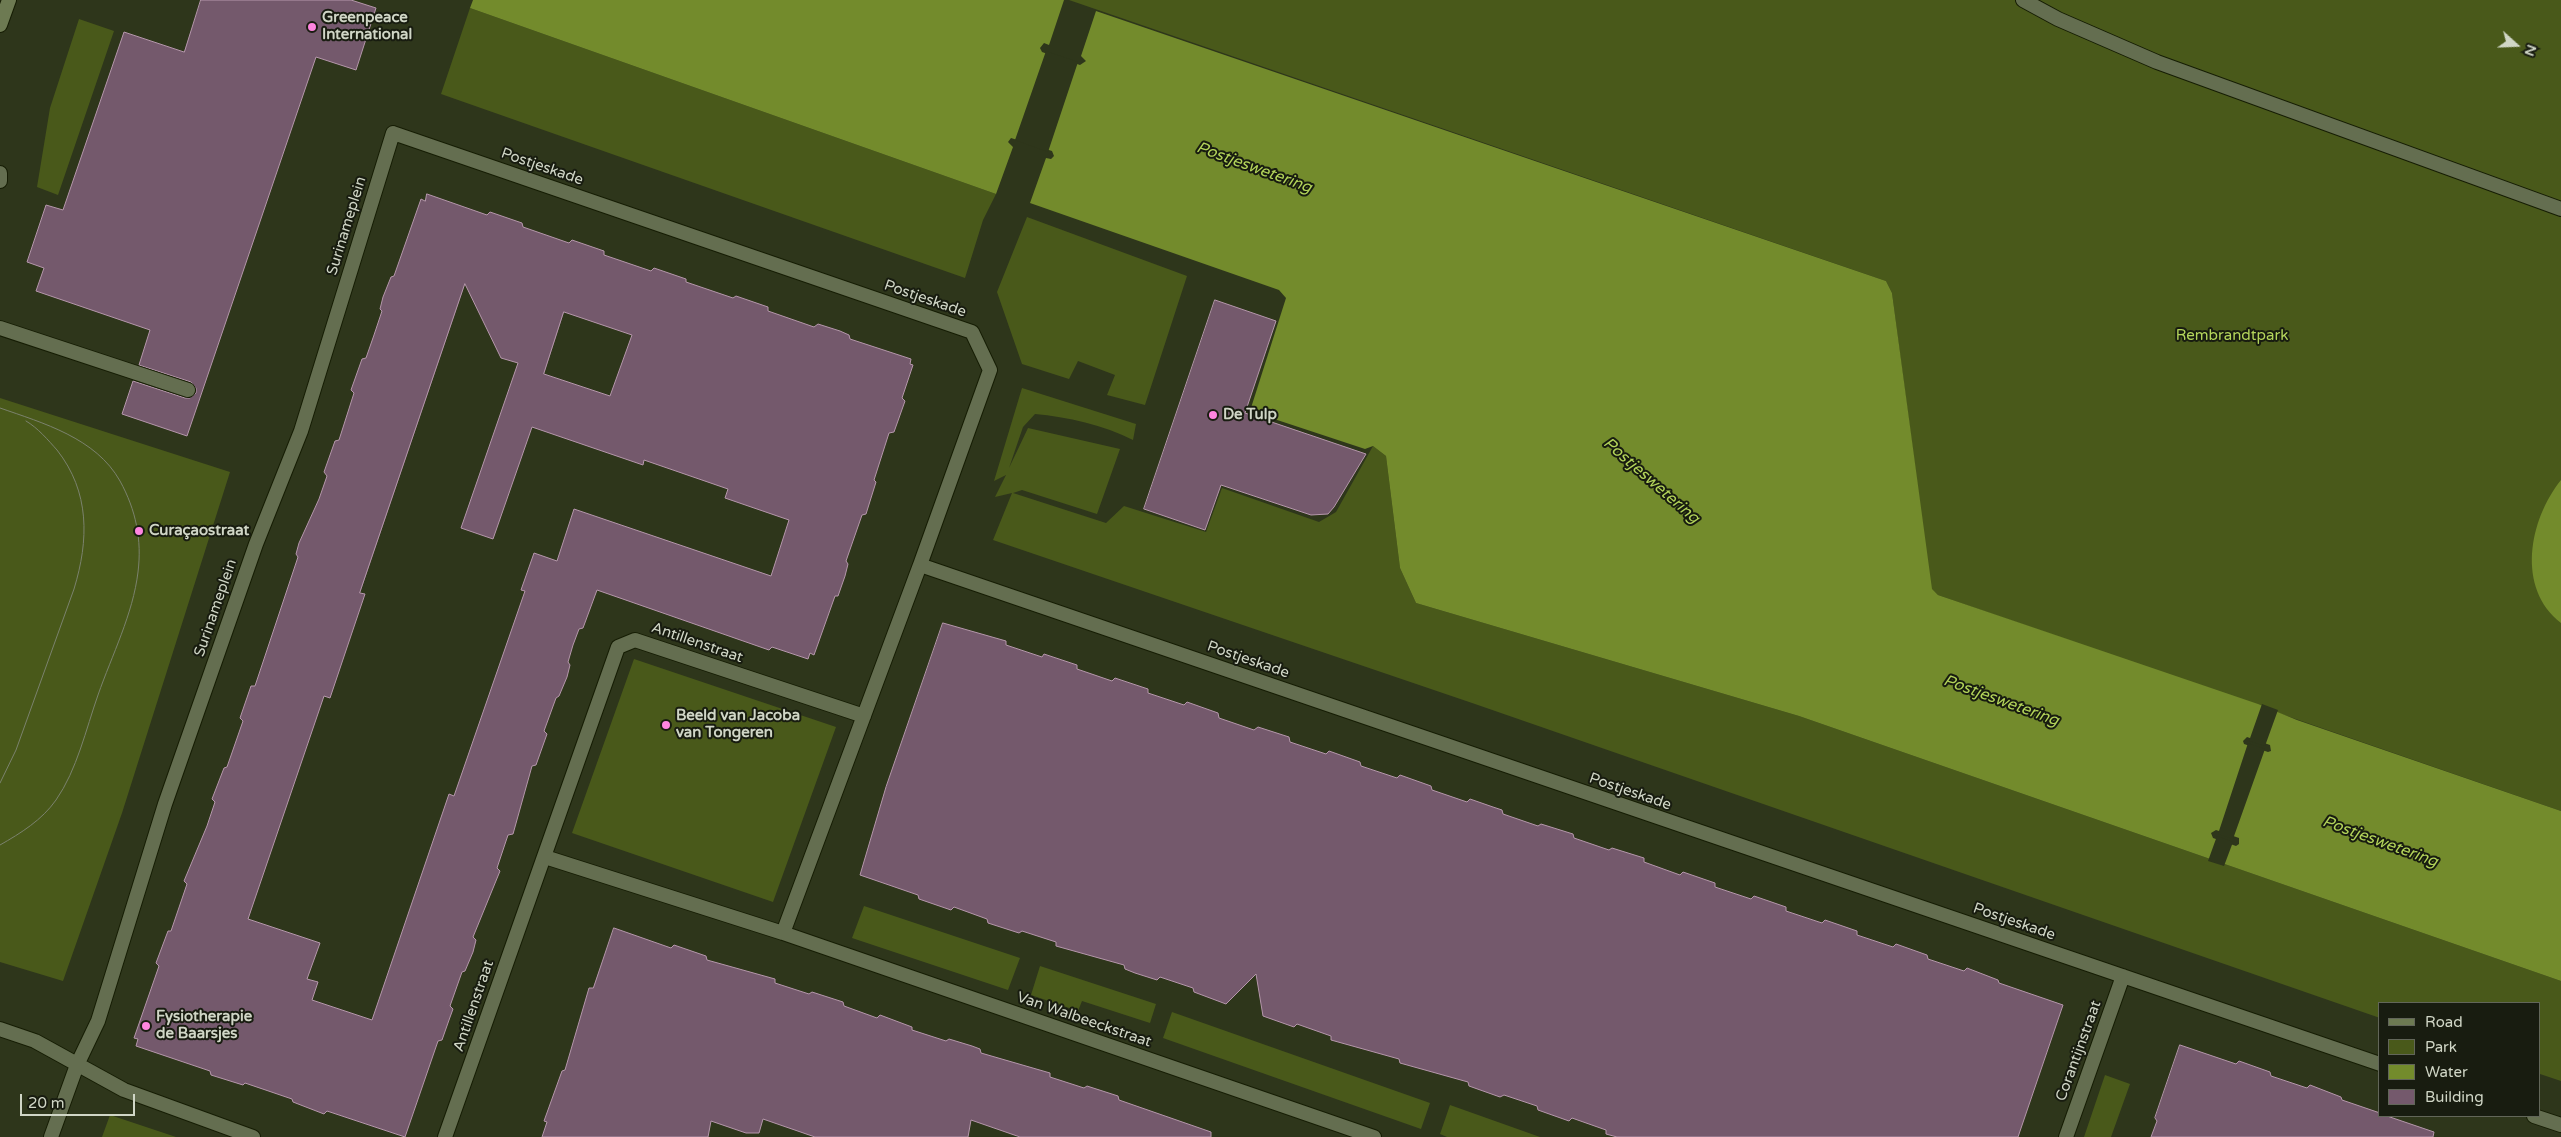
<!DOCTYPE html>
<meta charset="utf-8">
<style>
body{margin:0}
#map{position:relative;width:2561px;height:1137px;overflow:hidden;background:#2e361b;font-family:"Varela Round",sans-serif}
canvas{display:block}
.legend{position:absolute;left:2378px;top:1002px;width:162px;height:115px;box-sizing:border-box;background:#181c10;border:1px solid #626659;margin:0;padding:6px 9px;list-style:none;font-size:15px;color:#d0d6c6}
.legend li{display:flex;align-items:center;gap:10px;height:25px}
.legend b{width:25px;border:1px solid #626659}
.north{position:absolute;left:2491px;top:20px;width:50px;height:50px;-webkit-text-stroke:4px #181c10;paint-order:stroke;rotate:110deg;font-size:14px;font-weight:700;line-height:20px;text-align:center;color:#d0d6c6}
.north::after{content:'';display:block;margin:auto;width:18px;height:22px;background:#d0d6c6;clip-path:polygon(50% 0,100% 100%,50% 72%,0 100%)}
.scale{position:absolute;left:20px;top:1094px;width:115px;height:22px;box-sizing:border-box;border:2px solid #d0d6c6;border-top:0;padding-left:6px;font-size:15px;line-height:18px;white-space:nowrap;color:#d0d6c6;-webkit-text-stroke:4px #181c10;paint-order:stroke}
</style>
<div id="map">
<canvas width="2561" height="1137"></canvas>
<ul class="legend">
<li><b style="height:6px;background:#6d7a52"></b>Road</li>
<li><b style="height:14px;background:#49591a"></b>Park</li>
<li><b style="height:14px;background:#738b2c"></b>Water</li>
<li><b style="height:14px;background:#74596c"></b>Building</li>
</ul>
<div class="north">N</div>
<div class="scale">20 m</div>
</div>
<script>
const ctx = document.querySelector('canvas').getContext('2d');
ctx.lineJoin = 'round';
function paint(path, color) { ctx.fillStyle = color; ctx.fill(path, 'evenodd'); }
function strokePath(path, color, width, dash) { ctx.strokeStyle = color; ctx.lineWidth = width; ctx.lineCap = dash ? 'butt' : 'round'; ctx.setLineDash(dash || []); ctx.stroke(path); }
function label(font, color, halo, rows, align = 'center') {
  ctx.font = font + ' "Varela Round",sans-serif'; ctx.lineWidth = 4; ctx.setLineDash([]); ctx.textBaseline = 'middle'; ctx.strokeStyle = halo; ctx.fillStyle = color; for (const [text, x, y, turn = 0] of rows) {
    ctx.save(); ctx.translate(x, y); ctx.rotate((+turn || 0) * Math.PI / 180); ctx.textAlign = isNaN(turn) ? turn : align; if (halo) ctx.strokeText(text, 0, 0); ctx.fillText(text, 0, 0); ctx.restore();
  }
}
const green = new Path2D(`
 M 1069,0 L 2561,0 L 2561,811 L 1938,595 L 1931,589 L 1892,293 L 1886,281 Z
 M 470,8 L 996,194 L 983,220 L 965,278 L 441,94 Z
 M 79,19 L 114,31 L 58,195 L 37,187 L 50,108 Z
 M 1027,217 L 1187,276 L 1145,405 L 1107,395 L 1115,375 L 1078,361 L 1069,379 L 1022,364 L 997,292 Z
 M 1022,388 L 1136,424 L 1133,440 C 1104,425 1067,417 1035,414 L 1023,427 L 1009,468 L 1028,428 L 1120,449 L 1097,514 L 1022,490 L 1013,493 L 1106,523 L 1124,506 L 1206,532 L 1222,488 L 1319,522 L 1336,512 L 1373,446 L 1386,456 L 1400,568 L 1416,603 L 1799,716 L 2561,981 L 2561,1081 L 2540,1074 L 2540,1003 L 2380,1003 L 2380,1018 L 1475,704 L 993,540 L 1012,493 L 995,497 L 1006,475 L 994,481 Z
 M 0,398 L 230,472 L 122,813 L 63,981 L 0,962 Z
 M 634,659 L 836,727 L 773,902 L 572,833 Z
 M 864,906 L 1020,958 L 1008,990 L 852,938 Z
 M 1040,966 L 1156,1004 L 1150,1023 L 1082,1001 L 1078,1011 L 1031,995 Z
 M 1172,1012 L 1430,1103 L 1421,1129 L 1163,1038 Z
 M 2105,1075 L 2130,1084 L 2111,1137 L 2084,1137 Z
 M 1450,1105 L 1540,1137 L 1447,1137 L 1440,1134 Z
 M 110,1115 L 176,1137 L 102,1137 Z`);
const water = new Path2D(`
 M 473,0 L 1064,0 L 1049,45 L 1044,43 L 1040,48 L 1042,52 L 1080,65 L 1086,61 L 1081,56 L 1096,11 L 1886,281 L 1892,293 L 1932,589 L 1938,595 L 2258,704 L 2297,720 L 2561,811 L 2561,981 L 1799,716 L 1416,603 L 1400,568 L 1386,456 L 1373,446 L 1365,449 L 1250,411 L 1286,298 L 1279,290 L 1030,203 L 1046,158 L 1051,159 L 1054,156 L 1052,151 L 1011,138 L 1008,142 L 1013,147 L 996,194 L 470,8 ZM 2247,737 L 2270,745 L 2271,751 L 2268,752 L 2244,744 L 2243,741 ZM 2216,830 L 2239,838 L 2239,844 L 2236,846 L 2213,838 L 2211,833 Z
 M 2561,480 L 2561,623 C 2516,588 2529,520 2561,480 Z`);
const pier = new Path2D(`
 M 1046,51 L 1078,62 L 1048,152 L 1015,140 Z
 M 2262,704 L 2278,710 L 2265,746 L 2249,741 Z
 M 2248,743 L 2265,749 L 2233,839 L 2218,834 Z
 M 2217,836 L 2233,842 L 2224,866 L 2208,861 Z`);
const building = new Path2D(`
 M 201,0 L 351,0 L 376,8 L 356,70 L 316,57 L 187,436 L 122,414 L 133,381 L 185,398 L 190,398 L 196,393 L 196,388 L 191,382 L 139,365 L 150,330 L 36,291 L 44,268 L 27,262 L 46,205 L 63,210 L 124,32 L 184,52 Z
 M 427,194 L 487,215 L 490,212 L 522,223 L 523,227 L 569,243 L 572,240 L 604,251 L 604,255 L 651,271 L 654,268 L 686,279 L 686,282 L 733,298 L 736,296 L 768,307 L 768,311 L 814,327 L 818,324 L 840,331 L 849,335 L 850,339 L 911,359 L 910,364 L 913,365 L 902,398 L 905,401 L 894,432 L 889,433 L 874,480 L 876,482 L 866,514 L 862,515 L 846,561 L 848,564 L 845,576 L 838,596 L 835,596 L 814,655 L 810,653 L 808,659 L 772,647 L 769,650 L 597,590 L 583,628 L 579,629 L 573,645 L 568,662 L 570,665 L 567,677 L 559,696 L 556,698 L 544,731 L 547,734 L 536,765 L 532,766 L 513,834 L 508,835 L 497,868 L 500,871 L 473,937 L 476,940 L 473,952 L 465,971 L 462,972 L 450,1006 L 453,1009 L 449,1020 L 442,1040 L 438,1041 L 405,1137 L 327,1111 L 324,1114 L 293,1102 L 292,1099 L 245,1083 L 243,1085 L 211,1075 L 210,1071 L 136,1046 L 138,1039 L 134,1038 L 159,966 L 156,963 L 168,931 L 171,931 L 187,884 L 184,881 L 207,826 L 215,802 L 212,799 L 224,768 L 227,767 L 243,721 L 240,718 L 251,686 L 255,686 L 298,557 L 296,554 L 299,543 L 319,499 L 327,476 L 324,472 L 335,441 L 339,440 L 354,393 L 351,390 L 362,359 L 366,358 L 374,335 L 382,311 L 380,309 L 383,297 L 391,277 L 394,276 L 421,199 L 425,201 ZM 465,284 L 501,358 L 518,363 L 461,528 L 493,539 L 532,427 L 643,465 L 644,460 L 728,489 L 725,498 L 789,520 L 771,576 L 574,509 L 557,561 L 534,553 L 521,590 L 525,591 L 454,796 L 449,794 L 372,1020 L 312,1000 L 318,982 L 307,979 L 320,943 L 248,919 L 324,696 L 330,698 L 365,594 L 360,593 ZM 564,312 L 632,335 L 610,396 L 544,374 Z
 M 1215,300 L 1276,321 L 1245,413 L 1366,454 L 1334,507 L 1328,514 L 1311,515 L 1221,485 L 1205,530 L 1144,509 Z
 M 943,623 L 1006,641 L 1006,645 L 1042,657 L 1044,654 L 1077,665 L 1077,669 L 1112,681 L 1115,678 L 1148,689 L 1148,693 L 1184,705 L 1187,702 L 1218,713 L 1219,718 L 1254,730 L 1258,727 L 1289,737 L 1290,742 L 1326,754 L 1329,751 L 1360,762 L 1361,766 L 1397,778 L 1400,775 L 1431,786 L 1432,790 L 1467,802 L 1470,799 L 1493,807 L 1502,810 L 1503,814 L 1538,826 L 1541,824 L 1573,834 L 1574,838 L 1609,850 L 1612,848 L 1644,858 L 1644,862 L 1680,875 L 1683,872 L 1715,883 L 1715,887 L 1751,899 L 1754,896 L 1786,907 L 1786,911 L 1822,923 L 1825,920 L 1857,931 L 1857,935 L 1893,947 L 1896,944 L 1927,955 L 1928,959 L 1964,971 L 1967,968 L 1998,980 L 1999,983 L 2063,1005 L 2018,1137 L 1617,1137 L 1606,1134 L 1606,1130 L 1572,1118 L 1569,1121 L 1538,1110 L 1537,1106 L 1504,1095 L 1500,1097 L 1469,1086 L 1468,1082 L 1400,1063 L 1399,1059 L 1331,1040 L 1331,1036 L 1297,1024 L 1294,1027 L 1263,1016 L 1256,974 L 1226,1004 L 1194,992 L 1193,988 L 1160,977 L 1157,980 L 1135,973 L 1125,969 L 1124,965 L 1056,946 L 1056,942 L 1022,931 L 1019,933 L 988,923 L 987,919 L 954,907 L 951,910 L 919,899 L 918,895 L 860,875 L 886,787 Z
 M 614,928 L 671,948 L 674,945 L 706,956 L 707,960 L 775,979 L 775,983 L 809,994 L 812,992 L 843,1002 L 844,1006 L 877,1018 L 880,1015 L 912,1027 L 912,1030 L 946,1041 L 949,1039 L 972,1046 L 980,1049 L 981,1053 L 1050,1073 L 1050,1077 L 1084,1088 L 1087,1086 L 1118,1096 L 1119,1100 L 1211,1132 L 1211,1137 L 1020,1137 L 971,1120 L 968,1137 L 815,1137 L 763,1119 L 759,1133 L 746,1133 L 711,1121 L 708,1137 L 542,1137 L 547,1122 L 544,1121 L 562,1071 L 565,1070 L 589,988 L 593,988 Z
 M 2180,1045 L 2236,1064 L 2239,1061 L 2270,1072 L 2271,1076 L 2307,1088 L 2310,1085 L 2341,1097 L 2342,1100 L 2380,1113 L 2380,1116 L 2387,1116 L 2434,1132 L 2433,1137 L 2151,1137 L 2157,1121 L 2155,1118 Z`);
const pedestrian = new Path2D(`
 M 2023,0 L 2058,19 L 2157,62 L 2561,209`);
const minor = new Path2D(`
 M 0,173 L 0,181
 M 0,328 L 188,390
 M 545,857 L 783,933 L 1374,1137
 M 783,933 L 920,565
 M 0,1029 L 35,1041 L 124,1090 L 253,1137
 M 2534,1116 L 2561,1125
 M 51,1137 L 77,1065 L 98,1021 L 165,804 L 256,544 L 301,431 L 393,133 L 972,332 L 990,370 L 920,565 L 2380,1064
 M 445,1137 L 618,647 L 635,640 L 864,716
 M 2066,1137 L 2123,976`);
const secondary = new Path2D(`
 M 0,25 L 9,0`);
const tram = new Path2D(`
 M 0,408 C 43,423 96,438 120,481 C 136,510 142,540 138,572 C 133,614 112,655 98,695 C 86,729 77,770 56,800 C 42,820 21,833 0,845
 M 0,783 L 16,750 L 74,589 C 89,540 90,492 57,450 C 48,440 38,428 26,421`);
const markers = [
 [312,27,5,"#fe85df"],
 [1213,415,5,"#fe85df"],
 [139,531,5,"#fe85df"],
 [666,725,5,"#fe85df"],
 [146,1026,5,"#fe85df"]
];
const poiNames = [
 ["Greenpeace",322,18],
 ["International",322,35],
 ["De Tulp",1223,415],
 ["Curaçaostraat",149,531],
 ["Beeld van Jacoba",676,716],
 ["van Tongeren",676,733],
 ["Fysiotherapie",156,1017],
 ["de Baarsjes",156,1034]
];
const streetNames = [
 ["Postjeskade",542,167,19],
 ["Surinameplein",347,226,-73],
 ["Postjeskade",925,299,19],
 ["Surinameplein",216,608,-71],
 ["Antillenstraat",697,643,19],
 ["Postjeskade",1248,660,19],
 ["Postjeskade",1630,792,19],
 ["Postjeskade",2014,922,19],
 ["Antillenstraat",474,1006,-71],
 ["Van Walbeeckstraat",1084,1020,19],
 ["Corantijnstraat",2079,1051,-70]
];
const parkNames = [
 ["Rembrandtpark",2232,336]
];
const waterNames = [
 ["Postjeswetering",1254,168,20],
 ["Postjeswetering",1651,481,41],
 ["Postjeswetering",2001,701,20],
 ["Postjeswetering",2380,842,20]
];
paint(green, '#49591a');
paint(water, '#738b2c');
paint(pier, '#2e361b');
paint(building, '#74596c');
strokePath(building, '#b597ab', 1);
strokePath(pedestrian, '#161d04', 16);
strokePath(minor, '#161d04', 16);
strokePath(secondary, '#161d04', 16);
strokePath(pedestrian, '#646e50', 14);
strokePath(minor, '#646e50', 14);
strokePath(secondary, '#6d7a52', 14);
strokePath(tram, '#7b826d', 1);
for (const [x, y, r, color] of markers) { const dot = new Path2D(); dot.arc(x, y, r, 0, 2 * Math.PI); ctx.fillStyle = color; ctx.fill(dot); strokePath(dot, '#181c10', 2); }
label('bold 15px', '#d0d6c6', '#181c10', poiNames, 'left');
label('15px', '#d0d6c6', '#181c10', streetNames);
label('15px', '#b4d55b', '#181c10', parkNames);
label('italic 16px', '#b3d45a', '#181c10', waterNames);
</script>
